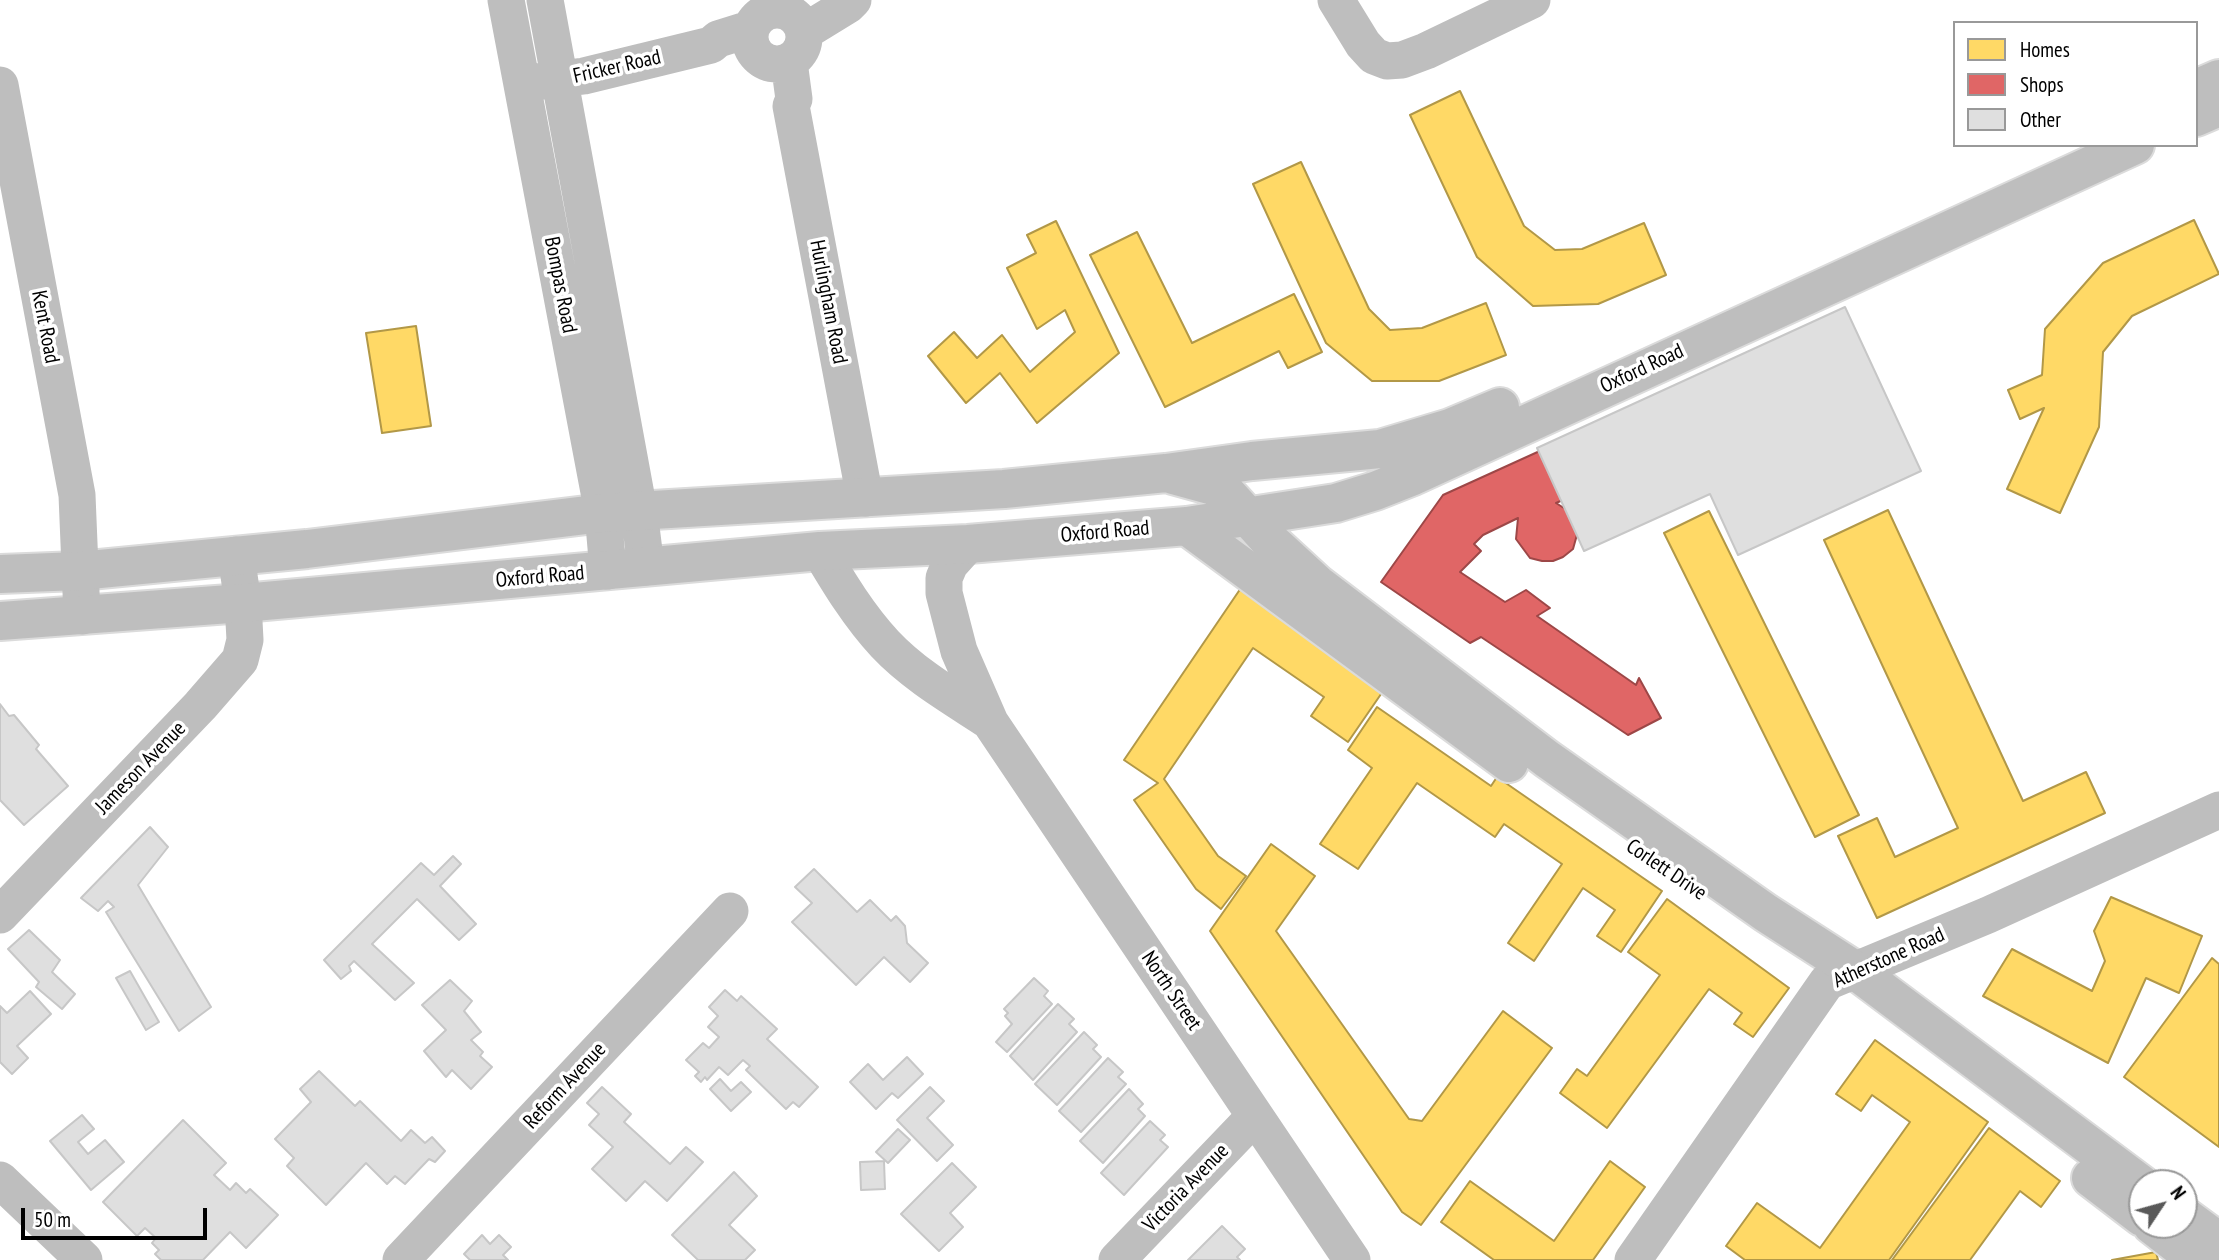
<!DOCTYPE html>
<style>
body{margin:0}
#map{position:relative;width:2219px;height:1260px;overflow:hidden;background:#fff;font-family:"PT Sans Narrow",sans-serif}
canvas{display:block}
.legend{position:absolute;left:1953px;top:21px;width:245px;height:126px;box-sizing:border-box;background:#fff;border:2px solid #999;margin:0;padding:9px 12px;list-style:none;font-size:21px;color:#000}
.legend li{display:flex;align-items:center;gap:14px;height:35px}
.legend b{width:35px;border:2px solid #999}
.north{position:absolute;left:2128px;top:1169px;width:70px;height:70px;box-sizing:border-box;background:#fff;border:2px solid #999;border-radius:50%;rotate:54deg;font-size:19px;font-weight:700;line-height:28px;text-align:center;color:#000}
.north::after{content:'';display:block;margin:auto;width:24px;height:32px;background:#595959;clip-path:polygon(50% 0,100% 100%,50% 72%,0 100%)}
.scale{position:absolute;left:21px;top:1208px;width:186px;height:32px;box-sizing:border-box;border:4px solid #000;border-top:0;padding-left:9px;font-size:21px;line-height:24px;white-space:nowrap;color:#000;-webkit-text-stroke:5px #fff;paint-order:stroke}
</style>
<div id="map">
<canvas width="2219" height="1260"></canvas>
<ul class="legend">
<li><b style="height:19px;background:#ffd966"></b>Homes</li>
<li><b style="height:19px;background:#e06666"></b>Shops</li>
<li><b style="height:19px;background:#dfdfdf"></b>Other</li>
</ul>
<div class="north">N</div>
<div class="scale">50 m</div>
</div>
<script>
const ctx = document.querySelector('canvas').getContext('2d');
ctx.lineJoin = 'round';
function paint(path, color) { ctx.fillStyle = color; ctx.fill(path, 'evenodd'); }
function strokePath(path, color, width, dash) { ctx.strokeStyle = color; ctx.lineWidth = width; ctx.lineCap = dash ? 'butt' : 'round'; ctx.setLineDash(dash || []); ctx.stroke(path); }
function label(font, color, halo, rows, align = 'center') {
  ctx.font = font + ' "PT Sans Narrow",sans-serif'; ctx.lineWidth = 7; ctx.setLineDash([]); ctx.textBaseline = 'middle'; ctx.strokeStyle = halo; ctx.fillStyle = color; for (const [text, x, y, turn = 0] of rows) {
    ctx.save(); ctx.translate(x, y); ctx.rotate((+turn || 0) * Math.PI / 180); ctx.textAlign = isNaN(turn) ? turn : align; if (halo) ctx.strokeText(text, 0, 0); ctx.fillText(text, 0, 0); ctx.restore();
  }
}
const homes = new Path2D(`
 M 1460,91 L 1524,226 L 1555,250 L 1582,249 L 1644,223 L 1666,275 L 1598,304 L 1533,306 L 1477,257 L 1410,115 Z
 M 1301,162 L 1369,309 L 1390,330 L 1422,328 L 1486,303 L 1506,355 L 1439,381 L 1372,381 L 1326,343 L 1253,184 Z
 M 2194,220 L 2219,274 L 2132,316 L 2103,352 L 2099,427 L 2060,513 L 2007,489 L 2044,408 L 2020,419 L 2008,390 L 2042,375 L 2045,329 L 2103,263 Z
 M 1056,221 L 1119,353 L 1037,423 L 1000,373 L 966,403 L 928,356 L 954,332 L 977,358 L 1002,335 L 1030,372 L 1075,332 L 1065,310 L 1037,329 L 1007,268 L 1036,253 L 1027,235 Z
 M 1137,232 L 1192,343 L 1294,294 L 1322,352 L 1288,368 L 1279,351 L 1165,407 L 1090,255 Z
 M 416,326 L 431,426 L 382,433 L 366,333 Z
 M 1888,510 L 2023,801 L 2086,772 L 2105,813 L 1877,918 L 1838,836 L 1877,818 L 1895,857 L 1958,828 L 1824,540 Z
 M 1709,511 L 1859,815 L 1815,837 L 1664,533 Z
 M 1245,582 L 1390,681 L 1348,742 L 1311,716 L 1324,697 L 1253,648 L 1164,779 L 1218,856 L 1246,876 L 1221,909 L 1196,889 L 1134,800 L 1158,783 L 1124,760 Z
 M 1377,707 L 1491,786 L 1497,777 L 1662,891 L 1621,952 L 1597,936 L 1615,910 L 1583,888 L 1534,961 L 1508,943 L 1562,864 L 1504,824 L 1495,837 L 1417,783 L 1358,869 L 1320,844 L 1372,768 L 1348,750 Z
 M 1271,844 L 1315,876 L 1276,931 L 1409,1119 L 1422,1121 L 1503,1011 L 1552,1048 L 1421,1225 L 1402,1212 L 1210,931 Z
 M 2111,897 L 2202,936 L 2179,993 L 2146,978 L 2108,1063 L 1983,996 L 2012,949 L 2092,991 L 2105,961 L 2094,931 Z
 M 1667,899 L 1789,988 L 1753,1037 L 1734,1024 L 1742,1013 L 1709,989 L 1607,1128 L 1560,1093 L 1577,1069 L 1587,1076 L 1660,975 L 1628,952 Z
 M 2212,958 L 2219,964 L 2219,1147 L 2124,1077 Z
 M 1875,1040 L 1988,1122 L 1889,1260 L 1745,1260 L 1726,1246 L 1757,1203 L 1820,1248 L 1910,1122 L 1872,1095 L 1861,1111 L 1836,1094 Z
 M 1989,1128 L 2060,1181 L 2041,1207 L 2020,1191 L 1970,1260 L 1892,1260 Z
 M 1610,1161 L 1645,1187 L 1593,1260 L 1494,1260 L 1441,1222 L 1470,1181 L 1554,1241 Z
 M 2156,1252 L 2158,1260 L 2112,1260 Z`);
const shops = new Path2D(`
 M 1542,450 L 1572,496 L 1556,503 L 1567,510 L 1576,521 L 1578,531 L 1573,549 L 1563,557 L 1553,561 L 1542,561 L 1530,558 L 1516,539 L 1518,518 L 1483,535 L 1474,544 L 1481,551 L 1460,572 L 1505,602 L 1526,590 L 1550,608 L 1537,616 L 1636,685 L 1639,678 L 1661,718 L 1628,735 L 1481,637 L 1470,643 L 1381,582 L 1443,495 Z`);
const building = new Path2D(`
 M 1845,307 L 1921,471 L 1738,555 L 1710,494 L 1584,551 L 1537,448 Z
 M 0,704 L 9,716 L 14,715 L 39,745 L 36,749 L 68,786 L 24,825 L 0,800 Z
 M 150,827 L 168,847 L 138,885 L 211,1007 L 179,1031 L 106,912 L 114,907 L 108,901 L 98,911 L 81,898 Z
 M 453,856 L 461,864 L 440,886 L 476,924 L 459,940 L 417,899 L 372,944 L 414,983 L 395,1000 L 354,961 L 349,966 L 351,971 L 341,979 L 324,960 L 421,863 L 434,875 Z
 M 814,869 L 857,912 L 870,900 L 891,921 L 896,916 L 905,926 L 907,943 L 928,963 L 910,982 L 884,957 L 856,985 L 792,922 L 812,903 L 795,887 Z
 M 29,930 L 60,960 L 52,972 L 75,994 L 62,1009 L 36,987 L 39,982 L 8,949 Z
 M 130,971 L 159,1022 L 146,1030 L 116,978 Z
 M 1034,978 L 1048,991 L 1044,996 L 1052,1004 L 1007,1052 L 996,1042 L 1012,1024 L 1005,1016 L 1008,1013 L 1004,1009 Z
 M 450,980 L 472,1001 L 464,1011 L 481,1032 L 471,1040 L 483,1052 L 480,1056 L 492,1067 L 471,1089 L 452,1070 L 446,1077 L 424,1051 L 446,1030 L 422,1005 Z
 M 725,990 L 737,1001 L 741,996 L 777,1029 L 767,1039 L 818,1087 L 799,1107 L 793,1102 L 786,1109 L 746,1070 L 750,1066 L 743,1060 L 728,1075 L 719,1067 L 707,1080 L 705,1077 L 701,1082 L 695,1076 L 699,1072 L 686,1060 L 703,1043 L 709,1048 L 719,1037 L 708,1027 L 718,1016 L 709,1007 Z
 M 30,991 L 51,1014 L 17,1046 L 28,1058 L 12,1074 L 0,1062 L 0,1006 L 7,1013 Z
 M 1058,1004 L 1074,1019 L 1069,1024 L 1077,1032 L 1033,1080 L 1010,1056 Z
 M 1084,1032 L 1097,1045 L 1093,1049 L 1101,1057 L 1057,1105 L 1035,1084 Z
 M 907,1057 L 923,1074 L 898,1098 L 892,1093 L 876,1109 L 850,1082 L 868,1064 L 883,1080 Z
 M 1108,1058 L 1123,1072 L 1118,1077 L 1126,1084 L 1081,1132 L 1059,1111 Z
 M 319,1071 L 355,1106 L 360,1101 L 401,1141 L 411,1130 L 425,1143 L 432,1137 L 445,1151 L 435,1162 L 429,1159 L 405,1184 L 395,1176 L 387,1184 L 366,1163 L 326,1205 L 287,1166 L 294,1158 L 275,1139 L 311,1102 L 300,1089 Z
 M 720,1079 L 731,1091 L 741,1082 L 751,1092 L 731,1111 L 710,1089 Z
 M 602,1087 L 631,1114 L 624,1122 L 670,1164 L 686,1147 L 703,1162 L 667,1201 L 645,1181 L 626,1201 L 592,1169 L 613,1147 L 589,1125 L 599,1114 L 587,1103 Z
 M 930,1087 L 944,1101 L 927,1118 L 953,1145 L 937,1161 L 897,1120 Z
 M 1129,1089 L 1143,1104 L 1138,1109 L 1145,1116 L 1103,1163 L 1080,1141 Z
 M 82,1115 L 94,1129 L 78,1142 L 88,1154 L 105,1140 L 124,1162 L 91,1190 L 50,1141 Z
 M 183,1120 L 226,1163 L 214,1175 L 230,1190 L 236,1183 L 246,1193 L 250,1189 L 278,1215 L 246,1248 L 230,1232 L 203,1260 L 161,1260 L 155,1254 L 159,1250 L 152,1243 L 156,1238 L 145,1228 L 137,1236 L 103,1202 Z
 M 1150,1121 L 1165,1135 L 1160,1140 L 1168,1147 L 1124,1195 L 1101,1173 Z
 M 898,1129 L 910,1140 L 888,1163 L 876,1152 Z
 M 884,1161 L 885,1189 L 861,1190 L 860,1162 Z
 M 952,1163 L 976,1187 L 950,1213 L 963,1227 L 939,1251 L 901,1214 Z
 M 734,1172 L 757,1196 L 729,1225 L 755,1250 L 745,1260 L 698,1260 L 672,1235 Z
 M 1222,1226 L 1245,1249 L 1237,1257 L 1240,1260 L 1188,1260 Z
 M 482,1235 L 490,1244 L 499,1235 L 511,1247 L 503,1255 L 508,1260 L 470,1260 L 464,1254 Z`);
const minor = new Path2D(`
 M 506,0 L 603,513 L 608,571
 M 545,0 L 639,511 L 646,567
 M 1336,0 L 1363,44 L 1374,56 L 1387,61 L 1402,60 L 1426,51 L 1532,0
 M750 37a27 27 0 1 1 54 0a27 27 0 1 1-54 0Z
 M 804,32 L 848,5 L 853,0
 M 789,62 L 794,99 L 791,106 L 865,498
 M 535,82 L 584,76 L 711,45 L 718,39 L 750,29
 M 0,85 L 77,495 L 82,616
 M 968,544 L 950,564 L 944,578 L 944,593 L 959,651 L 990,722 L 1352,1260
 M 820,551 C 839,583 859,616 885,644 C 914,675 954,698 989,721
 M 0,915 L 200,706 L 240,660 L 245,640 L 243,603 L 236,555
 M 0,1180 L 84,1260
 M 401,1260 L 730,911
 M 1117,1260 L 1255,1116
 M 1633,1260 L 1827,982 L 1988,915 L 2219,810`);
const major = new Path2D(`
 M 2196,89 L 2219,79
 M 2196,117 L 2219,107
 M 1173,475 L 1213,486 L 1228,495 L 1267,538 L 1317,584 L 1547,759 L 1766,913 L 1856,971 L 2142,1185
 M 1187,526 L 1509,763
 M 0,574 L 79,571 L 307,549 L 603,513 L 1004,489 L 1166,473 L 1252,461 L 1380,449 L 1450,428 L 1500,407
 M 0,621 L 243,603 L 820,551 L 968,544 L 1187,526 L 1336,503 L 1375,491 L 1413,476 L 2135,145
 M 2091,1178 L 2142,1217
 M 2184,1216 L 2219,1242
 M 2152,1225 L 2197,1260`);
const streetNames = [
 ["Fricker Road",617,67,-13],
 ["Bompas Road",560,285,79],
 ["Hurlingham Road",828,302,79],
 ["Kent Road",45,327,79],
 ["Oxford Road",1642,369,-25],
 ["Oxford Road",1105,532,-5],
 ["Oxford Road",540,577,-5],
 ["Jameson Avenue",141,768,-46],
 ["Corlett Drive",1666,870,34],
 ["Atherstone Road",1889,958,-24],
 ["North Street",1171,991,56],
 ["Reform Avenue",565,1086,-47],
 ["Victoria Avenue",1186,1188,-46]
];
paint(homes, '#ffd966');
strokePath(homes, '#b29847', 2);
paint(shops, '#e06666');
strokePath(shops, '#9d4747', 2);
paint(building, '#dfdfdf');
strokePath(building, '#c7c7c7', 2);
strokePath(major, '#dbdbdb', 42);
strokePath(minor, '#bebebe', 37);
strokePath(major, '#bebebe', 38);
label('21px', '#000', '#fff', streetNames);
</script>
